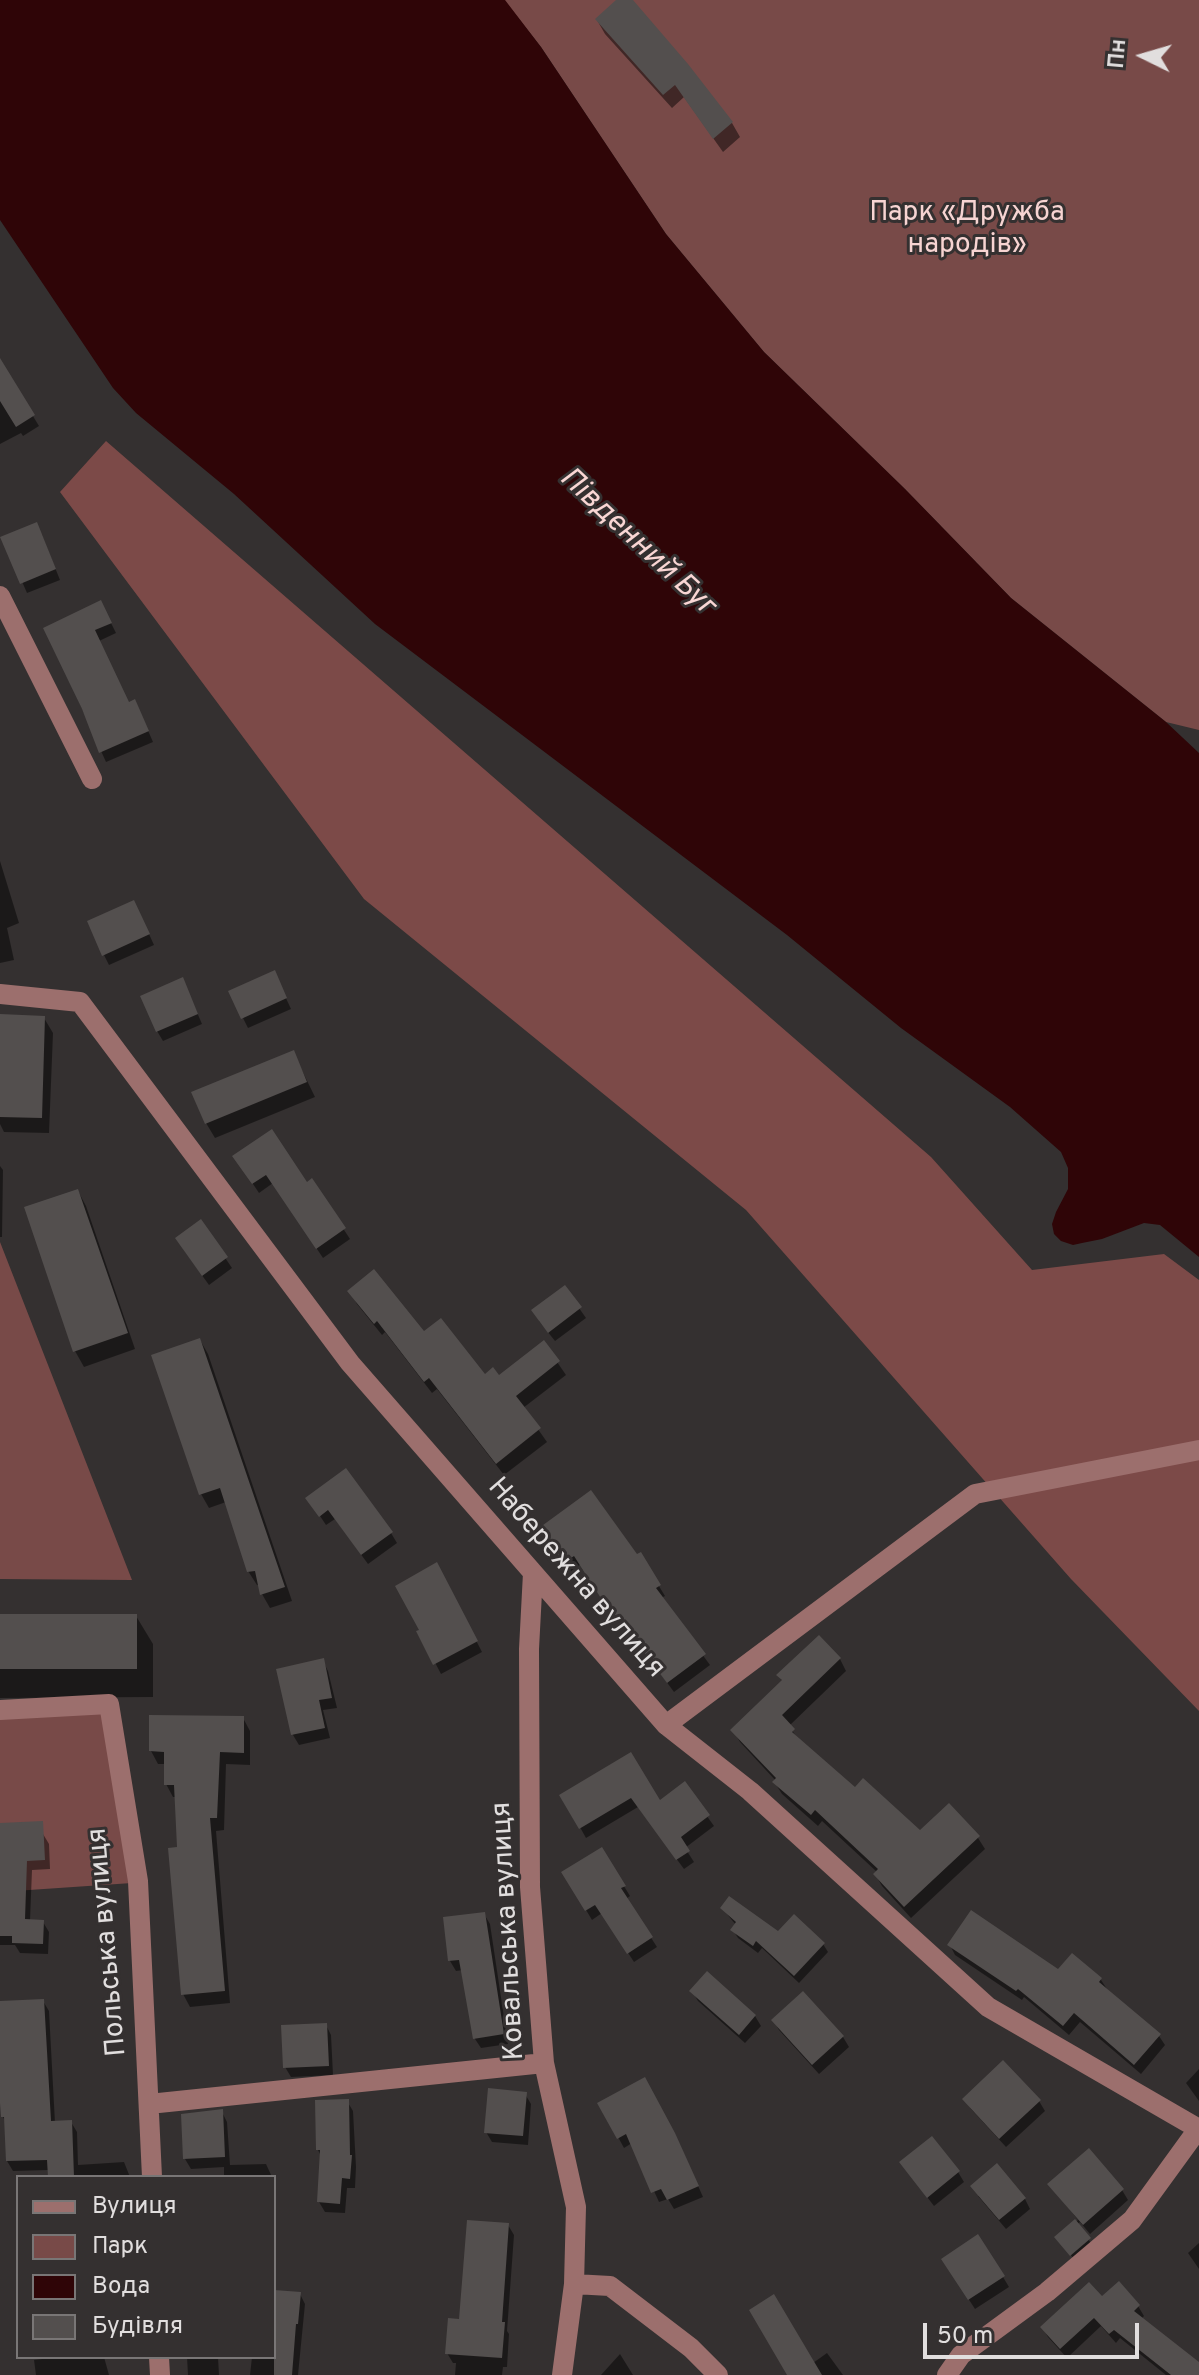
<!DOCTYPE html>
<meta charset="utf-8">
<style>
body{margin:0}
#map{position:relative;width:1199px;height:2375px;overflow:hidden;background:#343030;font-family:Overpass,sans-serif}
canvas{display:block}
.legend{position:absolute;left:16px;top:2175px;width:260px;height:184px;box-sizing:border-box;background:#343030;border:2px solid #797676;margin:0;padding:10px 14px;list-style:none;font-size:24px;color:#e1dede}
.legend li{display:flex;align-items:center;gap:16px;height:40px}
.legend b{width:40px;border:2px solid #797676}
.north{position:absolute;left:1103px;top:16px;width:80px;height:80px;-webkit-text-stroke:6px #343030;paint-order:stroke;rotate:275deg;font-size:22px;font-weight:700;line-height:32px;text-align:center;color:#e1dede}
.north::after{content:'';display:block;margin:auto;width:28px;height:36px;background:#e1dede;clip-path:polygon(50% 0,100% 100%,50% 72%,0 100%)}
.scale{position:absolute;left:923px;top:2323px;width:216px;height:36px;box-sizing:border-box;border:4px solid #e1dede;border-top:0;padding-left:10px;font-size:24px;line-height:28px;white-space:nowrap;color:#e1dede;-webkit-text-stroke:6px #343030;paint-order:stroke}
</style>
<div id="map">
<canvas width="1199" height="2375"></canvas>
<ul class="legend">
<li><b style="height:10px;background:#9c6f6d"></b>Вулиця</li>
<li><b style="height:22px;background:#784a48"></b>Парк</li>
<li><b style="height:22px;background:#2f0507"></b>Вода</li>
<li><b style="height:22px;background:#534f4e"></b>Будівля</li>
</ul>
<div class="north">Пн</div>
<div class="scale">50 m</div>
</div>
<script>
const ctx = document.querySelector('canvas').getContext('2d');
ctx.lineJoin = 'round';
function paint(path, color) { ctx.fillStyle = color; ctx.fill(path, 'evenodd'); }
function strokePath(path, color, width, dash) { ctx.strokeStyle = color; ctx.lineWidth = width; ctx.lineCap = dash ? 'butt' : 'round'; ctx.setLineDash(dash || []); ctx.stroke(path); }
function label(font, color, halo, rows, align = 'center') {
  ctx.font = font + ' Overpass,sans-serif'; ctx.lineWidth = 6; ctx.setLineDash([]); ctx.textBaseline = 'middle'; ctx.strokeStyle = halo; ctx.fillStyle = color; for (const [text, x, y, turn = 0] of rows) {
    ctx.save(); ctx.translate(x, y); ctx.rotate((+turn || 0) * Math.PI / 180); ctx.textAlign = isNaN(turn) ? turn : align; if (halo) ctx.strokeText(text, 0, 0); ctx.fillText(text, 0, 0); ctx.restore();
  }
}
const green = new Path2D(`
 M 504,0 L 1199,0 L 1199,730 L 1166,722 L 1011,598 L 905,489 L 764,352 L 666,234 L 541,47 Z
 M 0,1242 L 132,1580 L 0,1579 Z
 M 102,1710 L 132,1883 L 0,1892 L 0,1719 Z`);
const forest = new Path2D(`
 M 106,441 L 931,1157 L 1032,1270 L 1164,1254 L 1199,1280 L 1199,1711 L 1071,1579 L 746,1210 L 364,899 L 60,492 Z`);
const water = new Path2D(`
 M 0,0 L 505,0 L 541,47 L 666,234 L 764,352 L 905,489 L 1011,598 L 1166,722 L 1199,753 L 1199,1257 L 1160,1225 L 1144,1223 L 1102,1239 L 1082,1243 L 1073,1245 L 1061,1241 L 1054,1234 L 1052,1224 L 1056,1212 L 1068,1189 L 1068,1168 L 1061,1152 L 1010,1107 L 901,1028 L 787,935 L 375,624 L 234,494 L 136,413 L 113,388 L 0,220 Z`);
const shadow = new Path2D(`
 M 619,0 L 630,0 L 687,66 L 732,123 L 740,137 L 723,152 L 684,97 L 672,108 L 605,34 L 597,20 Z
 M 0,362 L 39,426 L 23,436 L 21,433 L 0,444 Z
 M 42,535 L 60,580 L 27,593 L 3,538 Z
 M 106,613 L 116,633 L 99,641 L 129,704 L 140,712 L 153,742 L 106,762 L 46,629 Z
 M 0,861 L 19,923 L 7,928 L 14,960 L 0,963 Z
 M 139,912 L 154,945 L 109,965 L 104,955 Z
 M 279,983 L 291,1009 L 248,1028 L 243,1018 Z
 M 187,989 L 202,1024 L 163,1041 L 157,1031 Z
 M 0,1016 L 44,1018 L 53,1033 L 49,1133 L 4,1132 L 0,1124 Z
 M 293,1052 L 315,1097 L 215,1138 L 206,1123 Z
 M 0,1166 L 3,1170 L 2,1237 L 0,1237 Z
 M 241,1166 L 306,1185 L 312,1181 L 350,1239 L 323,1258 L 273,1183 L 259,1193 Z
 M 78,1191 L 86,1206 L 135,1349 L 84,1367 L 75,1351 L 27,1209 Z
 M 201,1222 L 232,1268 L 209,1285 L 183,1249 Z
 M 565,1288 L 586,1318 L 555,1341 L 539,1321 Z
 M 350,1291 L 424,1334 L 484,1377 L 499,1377 L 544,1343 L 566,1375 L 523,1408 L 547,1442 L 504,1475 L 437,1389 L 432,1393 L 385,1332 L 382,1335 L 357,1304 Z
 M 200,1340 L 208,1354 L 292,1601 L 270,1608 L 262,1594 L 260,1585 L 257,1585 L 248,1571 L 226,1502 L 209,1508 L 201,1494 Z
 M 308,1498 L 391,1533 L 397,1543 L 368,1564 L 335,1519 L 326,1525 Z
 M 548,1538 L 637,1557 L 640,1555 L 665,1596 L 661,1598 L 710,1665 L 674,1692 L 623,1623 L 620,1625 L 581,1564 L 571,1571 Z
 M 442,1574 L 482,1652 L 441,1674 L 419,1632 Z
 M 0,1616 L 136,1616 L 153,1644 L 153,1697 L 0,1698 Z
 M 819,1637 L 840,1659 L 846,1671 L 789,1726 L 800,1742 L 855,1789 L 920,1833 L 949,1806 L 978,1838 L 985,1849 L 911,1918 L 882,1886 L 875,1874 L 877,1872 L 822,1821 L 818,1826 L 782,1794 L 775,1783 L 776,1781 L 740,1742 L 733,1730 L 783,1682 L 779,1675 Z
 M 323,1661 L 328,1671 L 337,1708 L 323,1710 L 330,1738 L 299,1745 L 293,1735 Z
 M 243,1718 L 250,1731 L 250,1765 L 226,1764 L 224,1830 L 216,1831 L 230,2003 L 190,2007 L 183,1994 L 177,1797 L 173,1797 L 166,1784 L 166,1764 L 158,1764 L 151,1751 Z
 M 631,1755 L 659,1803 L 684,1784 L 714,1826 L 685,1848 L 694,1862 L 684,1869 L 638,1807 L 586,1838 L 562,1795 Z
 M 43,1834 L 49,1844 L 50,1869 L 32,1870 L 30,1921 L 43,1922 L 49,1932 L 48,1954 L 20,1953 L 15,1945 L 0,1945 L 0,1838 Z
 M 602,1850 L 630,1896 L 626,1899 L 657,1947 L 634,1962 L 602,1913 L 592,1920 L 564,1873 Z
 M 722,1908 L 778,1934 L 823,1944 L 828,1952 L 799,1983 L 762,1948 L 758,1953 L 738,1938 L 733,1930 L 736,1925 Z
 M 484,1914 L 490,1924 L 508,2044 L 481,2048 L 475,2039 L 463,1970 L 456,1971 L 450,1961 L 445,1919 Z
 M 950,1945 L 1059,1972 L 1072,1956 L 1101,1980 L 1107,1989 L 1159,2036 L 1165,2045 L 1141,2074 L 1080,2022 L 1069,2035 L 1024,1997 L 1022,2000 L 955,1955 Z
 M 692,1991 L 755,2016 L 761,2026 L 745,2043 L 698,2001 Z
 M 803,1993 L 843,2037 L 849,2047 L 819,2074 L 779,2030 L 773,2020 Z
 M 43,2001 L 49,2011 L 55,2123 L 71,2122 L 77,2132 L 78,2165 L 124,2162 L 130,2177 L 50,2177 L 49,2170 L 13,2171 L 7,2161 L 7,2124 L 3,2117 L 0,2003 Z
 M 326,2025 L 331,2035 L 333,2075 L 291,2077 L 285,2067 Z
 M 1199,2069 L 1199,2101 L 1186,2083 Z
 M 525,2094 L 531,2104 L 528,2145 L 492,2142 L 486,2132 Z
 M 965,2100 L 1039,2101 L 1045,2111 L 1006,2147 L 971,2109 Z
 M 347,2101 L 353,2111 L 356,2167 L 355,2188 L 347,2188 L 345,2213 L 325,2212 L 319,2202 L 321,2156 L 318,2150 Z
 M 600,2104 L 680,2145 L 703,2197 L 674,2209 L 668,2199 L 659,2202 L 632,2143 L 624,2148 Z
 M 222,2112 L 227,2122 L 230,2165 L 266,2164 L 272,2177 L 224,2177 L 224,2167 L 191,2169 L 185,2159 Z
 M 901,2163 L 958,2172 L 964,2182 L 934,2206 Z
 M 1050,2184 L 1122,2190 L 1128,2200 L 1090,2234 L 1080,2222 L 1077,2225 L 1091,2243 L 1074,2259 L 1057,2238 L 1078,2220 Z
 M 978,2196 L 1025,2199 L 1030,2209 L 1006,2229 Z
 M 508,2225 L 514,2235 L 507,2331 L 509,2334 L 507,2367 L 503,2367 L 502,2375 L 455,2375 L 456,2363 L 453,2363 L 447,2353 Z
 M 1199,2243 L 1199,2269 L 1188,2253 Z
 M 949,2269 L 1003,2277 L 1009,2287 L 975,2309 Z
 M 274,2292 L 300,2294 L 305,2304 L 298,2375 L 250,2375 L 252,2357 L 274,2357 Z
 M 1102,2299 L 1138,2306 L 1144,2316 L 1141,2319 L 1199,2365 L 1199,2375 L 1166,2375 L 1120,2338 L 1116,2343 L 1101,2326 L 1067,2358 L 1048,2337 L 1042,2327 Z
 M 827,2353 L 843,2375 L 790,2375 L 813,2363 Z
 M 620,2354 L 633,2375 L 601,2375 Z
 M 58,2357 L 104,2357 L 109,2375 L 36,2375 L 34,2360 Z
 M 187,2357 L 218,2357 L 219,2375 L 188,2375 Z`);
const building = new Path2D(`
 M 616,0 L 633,0 L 688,64 L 733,122 L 713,139 L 675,85 L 663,95 L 595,19 Z
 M 0,358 L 35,415 L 16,427 L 0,401 Z
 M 37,522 L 56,569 L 20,584 L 0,537 Z
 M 101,600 L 112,623 L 95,630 L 129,702 L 135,699 L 149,731 L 99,753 L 82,709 L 43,628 Z
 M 134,900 L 150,934 L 102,956 L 87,921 Z
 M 275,970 L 287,998 L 241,1019 L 228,991 Z
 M 183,977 L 198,1014 L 156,1032 L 140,996 Z
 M 0,1014 L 45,1016 L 42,1118 L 0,1117 Z
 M 294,1050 L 307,1082 L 205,1124 L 191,1092 Z
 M 272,1129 L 307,1182 L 312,1178 L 346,1228 L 316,1249 L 266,1175 L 252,1184 L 232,1156 Z
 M 78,1189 L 128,1333 L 73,1352 L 24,1207 Z
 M 201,1219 L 228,1257 L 202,1276 L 175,1238 Z
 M 374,1269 L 424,1331 L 441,1318 L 485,1374 L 493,1367 L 499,1375 L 544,1340 L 560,1361 L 516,1396 L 541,1428 L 496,1464 L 429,1378 L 424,1382 L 377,1321 L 374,1324 L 347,1291 Z
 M 565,1285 L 582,1307 L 548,1333 L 531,1310 Z
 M 200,1338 L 285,1587 L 260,1595 L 255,1571 L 247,1572 L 220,1488 L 199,1495 L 151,1355 Z
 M 346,1468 L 393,1532 L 361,1555 L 328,1510 L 319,1517 L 305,1498 Z
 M 591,1490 L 637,1554 L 641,1552 L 661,1585 L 656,1588 L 706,1654 L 667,1683 L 616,1615 L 613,1617 L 574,1556 L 564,1563 L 539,1528 Z
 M 437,1562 L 478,1641 L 433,1665 L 416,1631 L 419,1630 L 395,1586 Z
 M 0,1614 L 137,1614 L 137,1669 L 0,1669 Z
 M 819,1635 L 841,1658 L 782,1715 L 795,1729 L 792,1732 L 855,1787 L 863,1778 L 920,1830 L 949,1803 L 980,1836 L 904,1907 L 873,1874 L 878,1869 L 815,1810 L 811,1815 L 772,1782 L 776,1778 L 730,1730 L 782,1680 L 776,1675 Z
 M 324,1658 L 332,1698 L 319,1700 L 325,1728 L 291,1735 L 276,1669 Z
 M 149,1715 L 244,1716 L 244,1753 L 220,1752 L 217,1818 L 210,1818 L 225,1991 L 181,1995 L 168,1848 L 177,1847 L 174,1785 L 164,1785 L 164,1752 L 149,1751 Z
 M 631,1752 L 660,1800 L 685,1781 L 710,1815 L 681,1837 L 690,1851 L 676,1860 L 631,1798 L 579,1829 L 559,1795 Z
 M 43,1821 L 45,1860 L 27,1861 L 25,1919 L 44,1920 L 43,1944 L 12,1943 L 12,1936 L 0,1936 L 0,1823 Z
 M 602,1847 L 626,1886 L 621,1888 L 653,1937 L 627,1954 L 595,1905 L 585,1911 L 561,1872 Z
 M 729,1896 L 778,1931 L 794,1914 L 825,1943 L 794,1976 L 756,1941 L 753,1946 L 730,1930 L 736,1922 L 720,1908 Z
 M 971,1910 L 1058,1969 L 1072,1953 L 1102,1978 L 1099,1982 L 1161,2034 L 1134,2065 L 1074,2013 L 1063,2026 L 1018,1989 L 1016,1991 L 947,1945 Z
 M 485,1912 L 504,2034 L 473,2039 L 459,1960 L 448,1961 L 443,1917 Z
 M 707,1971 L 756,2015 L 739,2035 L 689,1991 Z
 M 803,1991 L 844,2036 L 812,2065 L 771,2020 Z
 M 44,1999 L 51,2121 L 72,2120 L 74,2177 L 48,2177 L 47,2160 L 6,2161 L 4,2117 L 1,2117 L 0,2103 L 0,2001 Z
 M 327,2023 L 329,2066 L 283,2068 L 281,2025 Z
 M 1003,2060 L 1041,2100 L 999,2139 L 962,2099 Z
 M 645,2077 L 675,2133 L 699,2186 L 667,2200 L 661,2189 L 651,2193 L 626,2134 L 617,2139 L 597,2103 Z
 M 488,2088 L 527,2092 L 523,2136 L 484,2133 Z
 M 349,2099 L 350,2155 L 352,2155 L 350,2179 L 342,2178 L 340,2204 L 317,2202 L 320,2150 L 316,2150 L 315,2100 Z
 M 223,2109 L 225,2157 L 183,2159 L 181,2114 Z
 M 932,2136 L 960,2171 L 927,2198 L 899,2162 Z
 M 1089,2148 L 1124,2189 L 1083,2225 L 1047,2184 Z
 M 997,2163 L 1026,2198 L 999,2220 L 970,2186 Z
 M 1075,2219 L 1091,2238 L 1070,2256 L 1054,2237 Z
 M 467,2220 L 509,2223 L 502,2322 L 505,2322 L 502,2358 L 445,2354 L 448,2318 L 459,2319 Z
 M 978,2234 L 1005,2276 L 968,2300 L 941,2259 Z
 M 1119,2281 L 1140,2305 L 1134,2311 L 1199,2362 L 1199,2375 L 1171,2375 L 1114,2330 L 1109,2334 L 1094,2318 L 1060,2349 L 1040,2327 L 1089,2282 L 1102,2296 Z
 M 274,2290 L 301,2292 L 298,2324 L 296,2324 L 292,2375 L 274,2375 Z
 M 774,2294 L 822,2375 L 787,2375 L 749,2310 Z`);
const minor = new Path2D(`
 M 0,596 L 92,779
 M 0,994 L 80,1002 L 350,1363 L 666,1725 L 750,1791 L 988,2007 L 1199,2129
 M 533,1573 L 529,1649 L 530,1887 L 544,2063 L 576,2207 L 574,2284 L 562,2375
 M 0,1710 L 109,1704 L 138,1881 L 152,2177
 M 666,1725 L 975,1494 L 1199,1450
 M 149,2104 L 544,2063
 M 574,2284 L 610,2286 L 691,2348 L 718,2375
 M 159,2357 L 160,2375
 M 947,2375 L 961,2355 L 1047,2292 L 1132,2220 L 1198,2129`);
const parkNames = [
 ["Парк «Дружба",967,214],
 ["народів»",967,246]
];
const streetNames = [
 ["Набережна вулиця",575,1579,49],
 ["Ковальська вулиця",510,1931,-93],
 ["Польська вулиця",109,1942,-95]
];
const waterNames = [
 ["Південний Буг",636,543,43]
];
paint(green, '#784a48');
paint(forest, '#7c4a48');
paint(water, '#2f0507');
paint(shadow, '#0007');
paint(building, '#534f4e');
strokePath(minor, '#9c6f6d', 20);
label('28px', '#f7d4d2', '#343030', parkNames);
label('28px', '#e1dede', '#343030', streetNames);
label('italic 30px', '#f9d6d4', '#343030', waterNames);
</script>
